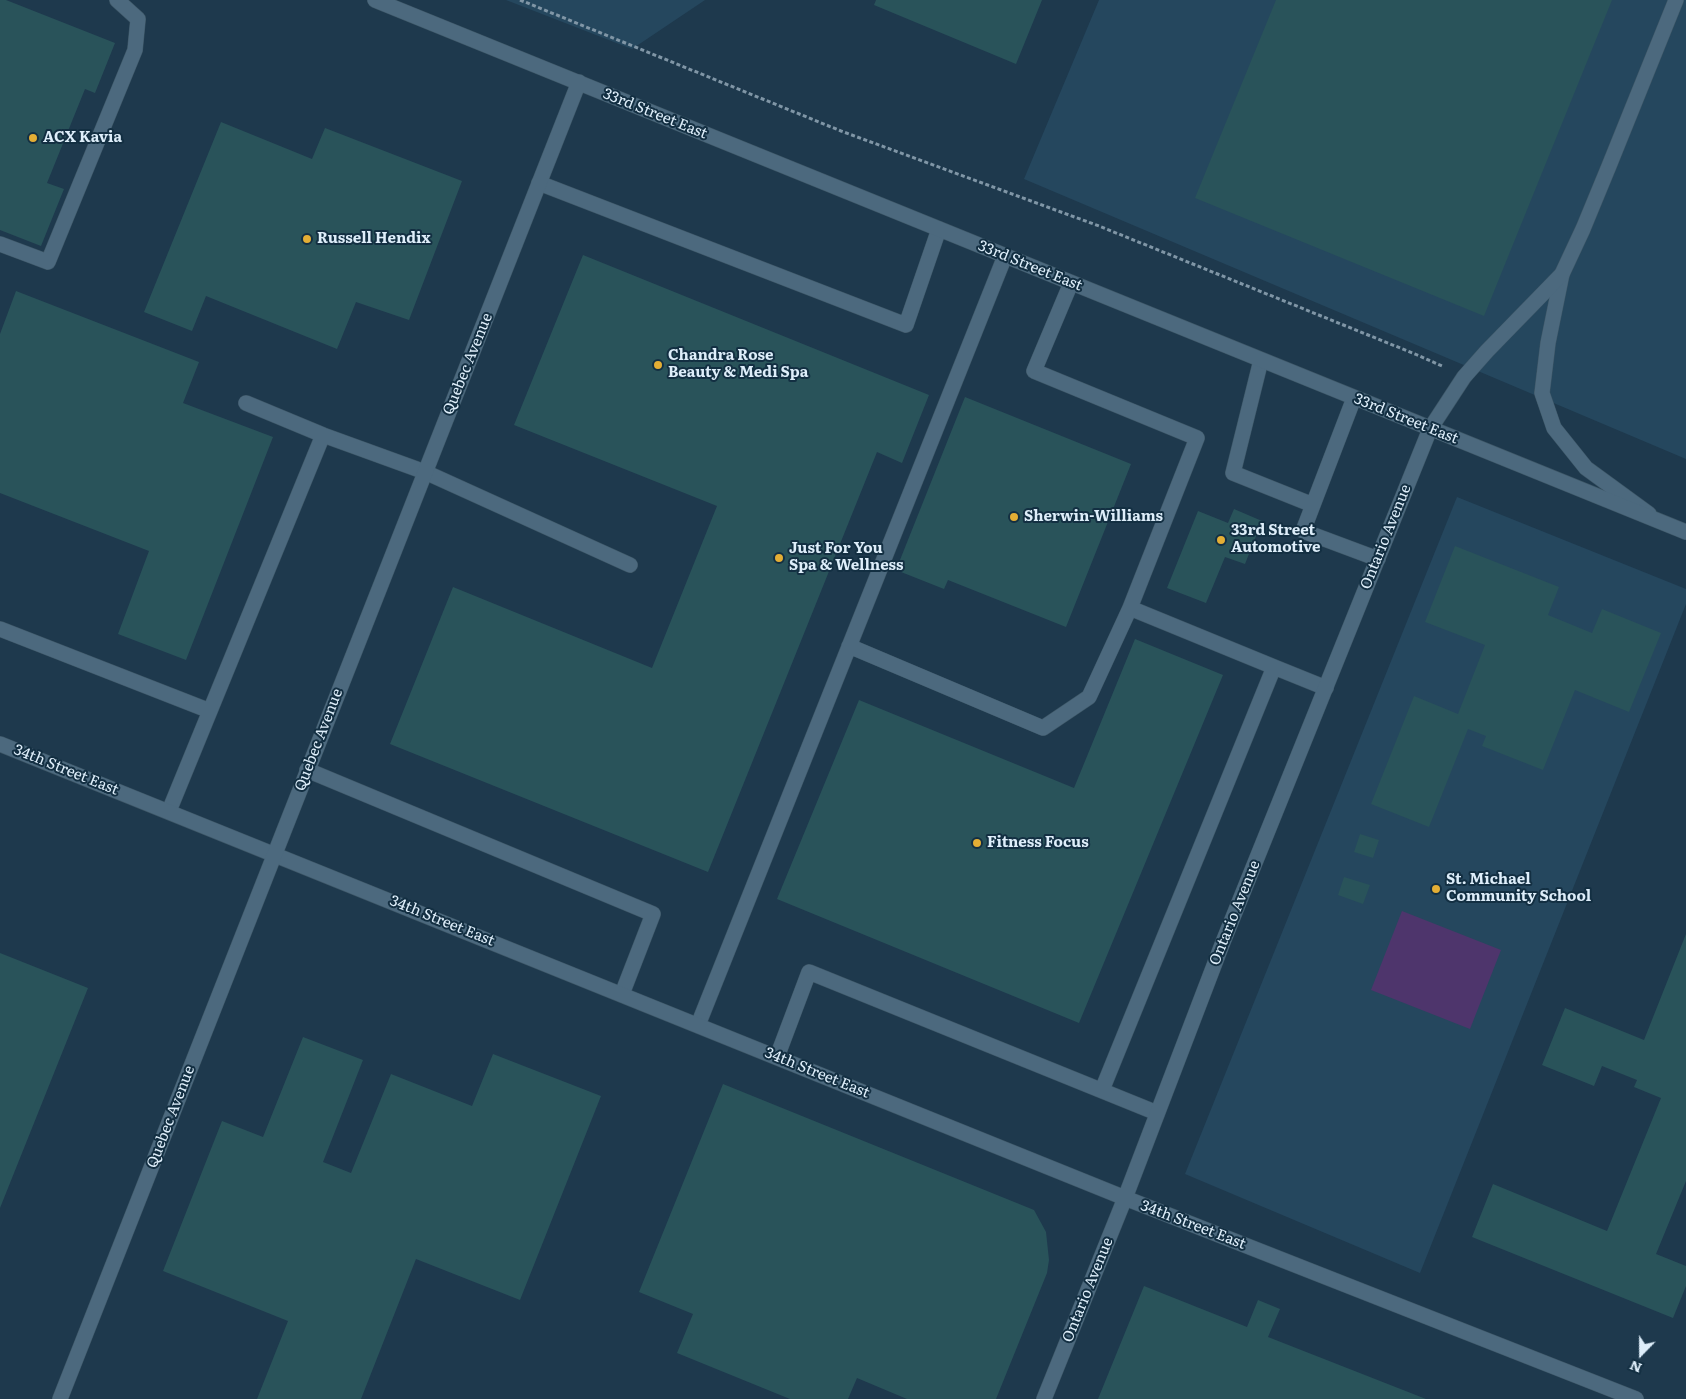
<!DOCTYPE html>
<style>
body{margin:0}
#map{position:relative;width:1686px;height:1399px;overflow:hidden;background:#1e394d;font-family:Literata,serif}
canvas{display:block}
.north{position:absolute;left:1616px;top:1329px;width:50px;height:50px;-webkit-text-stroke:4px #132f42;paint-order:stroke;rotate:202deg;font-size:14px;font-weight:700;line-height:20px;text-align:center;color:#deeefa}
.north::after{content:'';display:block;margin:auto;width:18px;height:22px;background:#deeefa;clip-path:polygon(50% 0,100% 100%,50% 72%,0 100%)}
</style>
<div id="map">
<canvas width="1686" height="1399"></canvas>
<div class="north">N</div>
</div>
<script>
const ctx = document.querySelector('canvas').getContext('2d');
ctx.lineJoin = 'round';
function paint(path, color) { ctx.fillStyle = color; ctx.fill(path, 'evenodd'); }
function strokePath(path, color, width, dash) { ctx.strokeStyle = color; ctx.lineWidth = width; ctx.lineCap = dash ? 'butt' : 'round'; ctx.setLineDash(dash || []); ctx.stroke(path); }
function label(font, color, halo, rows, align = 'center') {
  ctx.font = font + ' Literata,serif'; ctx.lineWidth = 4; ctx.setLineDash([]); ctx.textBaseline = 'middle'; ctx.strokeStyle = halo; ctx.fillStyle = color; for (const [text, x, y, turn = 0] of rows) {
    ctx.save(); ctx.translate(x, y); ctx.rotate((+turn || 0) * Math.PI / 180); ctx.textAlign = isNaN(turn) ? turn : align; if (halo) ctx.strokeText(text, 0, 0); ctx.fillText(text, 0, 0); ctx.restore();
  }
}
const built = new Path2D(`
 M 506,0 L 705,0 L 632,49 Z
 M 1099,0 L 1686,0 L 1686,459 L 1024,179 Z
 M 1457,497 L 1686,589 L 1686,604 L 1420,1273 L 1185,1174 Z`);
const green = new Path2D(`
 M 1402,911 L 1501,950 L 1470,1029 L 1371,990 Z`);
const building = new Path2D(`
 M 0,0 L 6,0 L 115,43 L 95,93 L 85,89 L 47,183 L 64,189 L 41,246 L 0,230 Z
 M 876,0 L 1042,0 L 1016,64 L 874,5 Z
 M 1276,0 L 1612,0 L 1484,316 L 1195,198 Z
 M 221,122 L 312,159 L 325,128 L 462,181 L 409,320 L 356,302 L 337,349 L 206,296 L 192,331 L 144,312 Z
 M 583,255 L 929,395 L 902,463 L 877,452 L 708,872 L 390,744 L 453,587 L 652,668 L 717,506 L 514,425 Z
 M 16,291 L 199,362 L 183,403 L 273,437 L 186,660 L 118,634 L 149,551 L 0,493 L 0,334 Z
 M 965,397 L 1131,464 L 1066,627 L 948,580 L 944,589 L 896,570 Z
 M 1234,509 L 1262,521 L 1245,564 L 1225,557 L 1206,603 L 1167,588 L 1198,511 L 1228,523 Z
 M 1455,546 L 1559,587 L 1548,615 L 1592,633 L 1602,609 L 1661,633 L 1629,712 L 1575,690 L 1543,770 L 1482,746 L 1486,736 L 1468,729 L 1429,827 L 1371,804 L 1414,696 L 1458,714 L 1485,645 L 1425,622 Z
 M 1135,639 L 1223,675 L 1079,1023 L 777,899 L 859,700 L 1074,788 Z
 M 1360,834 L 1379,840 L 1373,858 L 1354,852 Z
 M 1344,877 L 1370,885 L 1363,904 L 1338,895 Z
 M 1686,934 L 1686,1181 L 1656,1254 L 1686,1266 L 1686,1286 L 1673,1318 L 1472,1237 L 1493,1184 L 1607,1231 L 1661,1098 L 1634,1087 L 1637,1080 L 1602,1066 L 1594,1086 L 1542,1065 L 1565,1008 L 1644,1040 Z
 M 0,953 L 88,988 L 0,1208 Z
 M 303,1037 L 363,1060 L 323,1162 L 351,1173 L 391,1074 L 472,1106 L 493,1054 L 601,1096 L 520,1300 L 416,1259 L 361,1399 L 257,1399 L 288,1321 L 163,1271 L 222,1121 L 263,1137 Z
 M 723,1084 L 1034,1210 L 1046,1232 L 1049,1260 L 1047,1273 L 996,1399 L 907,1399 L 857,1378 L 848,1399 L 790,1399 L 677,1353 L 693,1314 L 639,1292 Z
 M 1144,1286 L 1247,1327 L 1258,1300 L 1280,1309 L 1268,1337 L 1426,1399 L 1098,1399 Z`);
const path = new Path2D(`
 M 520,0 L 841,131 L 1099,226 L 1415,354 L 1442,366`);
const lane = new Path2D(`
 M 539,183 L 906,325 L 939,229
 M 0,244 L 48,262 L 135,50 L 138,19 L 117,0
 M 1562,274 L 1548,343 L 1542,393 L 1554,428 L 1586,468 L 1649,514
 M 1071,283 L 1034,371 L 1197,438 L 1130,608
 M 1261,360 L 1233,473 L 1313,505
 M 1354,398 L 1303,531 L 1378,559
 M 246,403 L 323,435
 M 0,629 L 210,711
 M 849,646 L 1043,728 L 1089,697 L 1130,608 L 1274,667
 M 307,770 L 653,914 L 622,994
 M 169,811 L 323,435 L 425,472 L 630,565
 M 698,1025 L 1005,256
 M 777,1057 L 809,972 L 1157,1113
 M 1102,1090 L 1274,667 L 1326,688`);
const street = new Path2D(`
 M 0,744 L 1125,1198 L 1636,1399
 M 1044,1399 L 1125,1198 L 1223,942 L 1430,429 L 1464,377 L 1487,351 L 1562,274 L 1583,229 L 1609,166 L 1676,0`);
const secondary = new Path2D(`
 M 375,0 L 1686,532
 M 60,1399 L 579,82`);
const markers = [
 [33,138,5,"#e3ae35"],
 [307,239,5,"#e3ae35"],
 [658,365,5,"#e3ae35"],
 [1014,517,5,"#e3ae35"],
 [1221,540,5,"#e3ae35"],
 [779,558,5,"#e3ae35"],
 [977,843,5,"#e3ae35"],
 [1436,889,5,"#e3ae35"]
];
const streetNames = [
 ["33rd Street East",655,114,22],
 ["33rd Street East",1030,266,22],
 ["Quebec Avenue",468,364,-68],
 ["33rd Street East",1406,419,22],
 ["Ontario Avenue",1386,537,-68],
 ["Quebec Avenue",319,740,-69],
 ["34th Street East",66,770,22],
 ["Ontario Avenue",1235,913,-68],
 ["34th Street East",442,921,22],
 ["34th Street East",817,1073,22],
 ["Quebec Avenue",171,1117,-69],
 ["34th Street East",1193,1225,21],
 ["Ontario Avenue",1088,1290,-68]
];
const poiNames = [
 ["ACX Kavia",43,138],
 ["Russell Hendix",317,239],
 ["Chandra Rose",668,356],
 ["Beauty & Medi Spa",668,373],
 ["Sherwin-Williams",1024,517],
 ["33rd Street",1231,531],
 ["Automotive",1231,548],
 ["Just For You",789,549],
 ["Spa & Wellness",789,566],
 ["Fitness Focus",987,843],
 ["St. Michael",1446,880],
 ["Community School",1446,897]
];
paint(built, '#25475e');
paint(green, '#4e356c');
paint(building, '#29535a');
strokePath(lane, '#3d5666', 16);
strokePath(street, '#3d5666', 16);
strokePath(secondary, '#3d5666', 16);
strokePath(path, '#8096a6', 3, [4, 2.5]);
strokePath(lane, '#4c697e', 15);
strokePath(street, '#4c697e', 15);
strokePath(secondary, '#4c697e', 15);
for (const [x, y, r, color] of markers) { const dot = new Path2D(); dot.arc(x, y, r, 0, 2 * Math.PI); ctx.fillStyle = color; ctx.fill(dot); strokePath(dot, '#132f42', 2); }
label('15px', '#deeefa', '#132f42', streetNames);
label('bold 15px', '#deeefa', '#132f42', poiNames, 'left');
</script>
